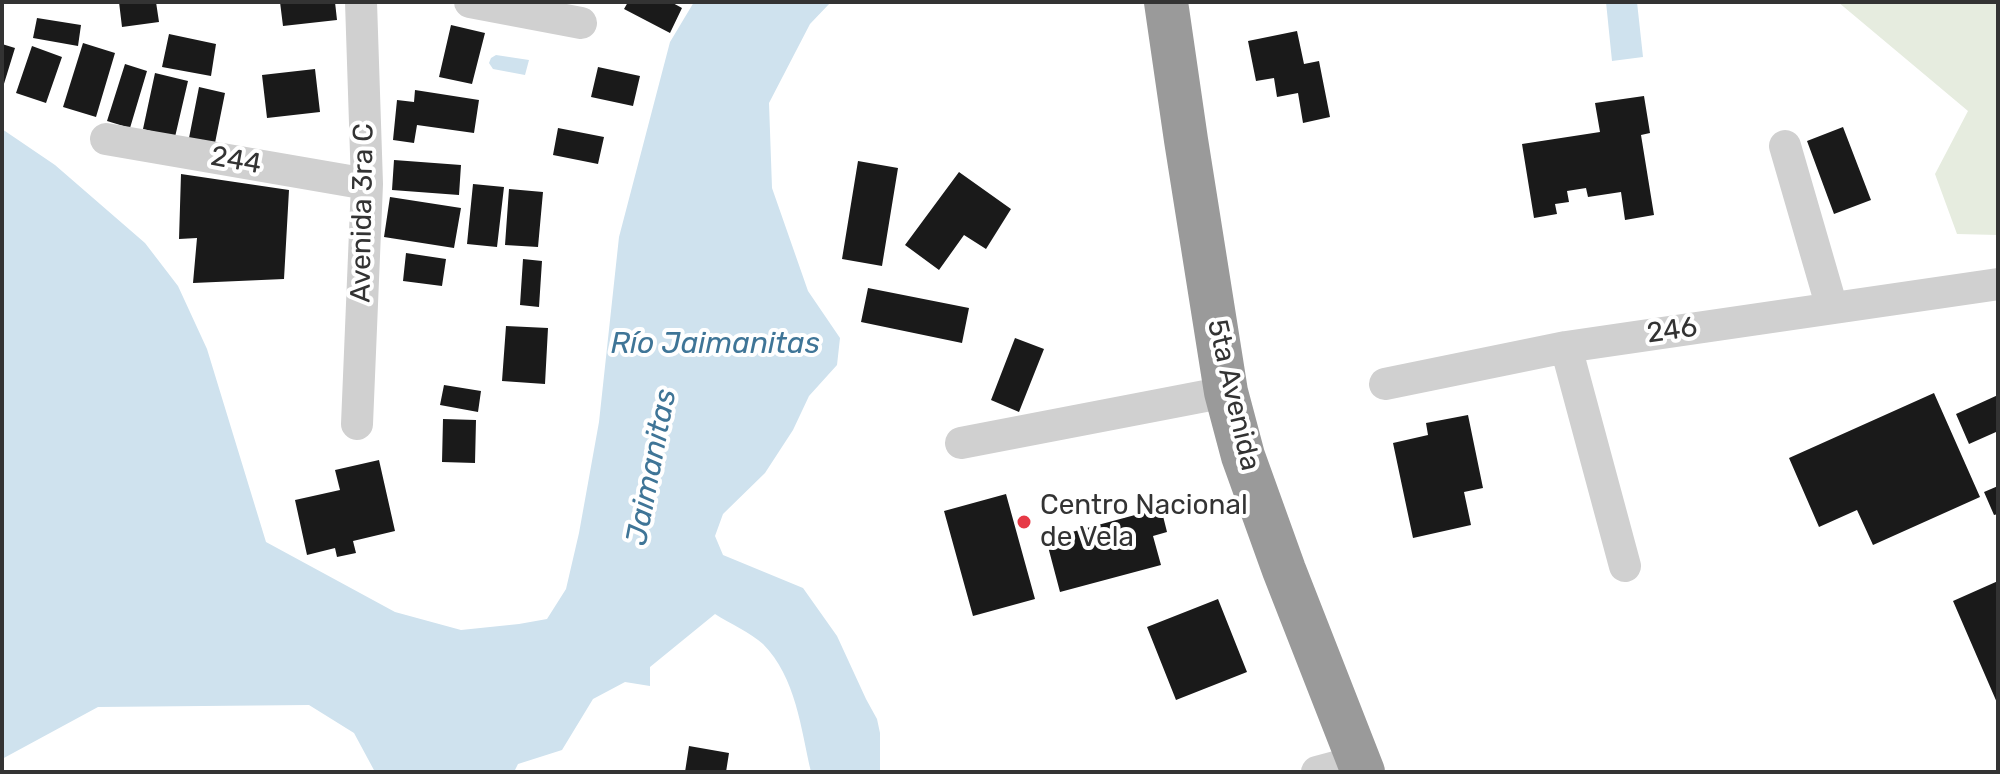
<!DOCTYPE html>
<meta charset="utf-8">
<style>
body{margin:0}
#map{position:relative;width:2000px;height:774px;overflow:hidden;background:#fff;font-family:Rubik,sans-serif}
canvas{display:block}
.frame{position:absolute;inset:0;border:4px solid #333;pointer-events:none}
</style>
<div id="map">
<canvas width="2000" height="774"></canvas>
<div class="frame"></div>
</div>
<script>
const ctx = document.querySelector('canvas').getContext('2d');
ctx.lineJoin = 'round';
function paint(path, color) { ctx.fillStyle = color; ctx.fill(path, 'evenodd'); }
function strokePath(path, color, width, dash) { ctx.strokeStyle = color; ctx.lineWidth = width; ctx.lineCap = dash ? 'butt' : 'round'; ctx.setLineDash(dash || []); ctx.stroke(path); }
function label(font, color, halo, rows, align = 'center') {
  ctx.font = font + ' Rubik,sans-serif'; ctx.lineWidth = 8; ctx.setLineDash([]); ctx.textBaseline = 'middle'; ctx.strokeStyle = halo; ctx.fillStyle = color; for (const [text, x, y, turn = 0] of rows) {
    ctx.save(); ctx.translate(x, y); ctx.rotate((+turn || 0) * Math.PI / 180); ctx.textAlign = isNaN(turn) ? turn : align; if (halo) ctx.strokeText(text, 0, 0); ctx.fillText(text, 0, 0); ctx.restore();
  }
}
const green = new Path2D(`
 M 1838,2 L 1998,2 L 1998,235 L 1957,234 L 1935,174 L 1968,111 Z`);
const water = new Path2D(`
 M 694,2 L 831,2 L 810,24 L 769,103 L 772,188 L 808,291 L 840,338 L 837,365 L 809,396 L 793,430 L 765,473 L 723,514 L 715,536 L 723,555 L 803,588 L 837,636 L 866,699 L 877,719 L 880,733 L 880,772 L 811,772 C 801,729 796,677 763,644 C 751,633 729,623 715,614 L 650,667 L 650,686 L 625,682 L 593,699 L 562,750 L 518,764 L 514,772 L 375,772 L 354,733 L 309,705 L 98,707 L 2,759 L 2,129 L 55,165 L 145,243 L 178,286 L 207,349 L 266,542 L 395,612 L 461,630 L 519,624 L 547,619 L 566,589 L 579,533 L 599,422 L 619,237 L 670,42 Z
 M 1606,2 L 1637,2 L 1643,57 L 1612,61 Z
 M 496,55 L 529,60 L 525,75 L 493,69 L 489,63 L 491,58 Z`);
const building = new Path2D(`
 M 119,2 L 156,2 L 159,22 L 122,27 Z
 M 280,2 L 335,2 L 337,20 L 283,26 Z
 M 628,2 L 671,2 L 682,8 L 670,33 L 624,9 Z
 M 37,18 L 81,25 L 78,46 L 33,38 Z
 M 451,25 L 485,33 L 472,84 L 439,77 Z
 M 1297,31 L 1304,64 L 1319,61 L 1330,117 L 1303,123 L 1298,93 L 1277,97 L 1274,78 L 1256,81 L 1248,41 Z
 M 169,34 L 216,44 L 211,76 L 162,67 Z
 M 83,43 L 115,53 L 96,117 L 63,107 Z
 M 2,44 L 15,48 L 3,87 L 2,87 Z
 M 32,46 L 62,57 L 46,103 L 16,93 Z
 M 125,64 L 147,71 L 130,128 L 107,121 Z
 M 598,67 L 640,76 L 633,106 L 591,97 Z
 M 315,69 L 320,112 L 267,118 L 262,75 Z
 M 155,73 L 188,81 L 175,137 L 143,129 Z
 M 199,87 L 225,93 L 215,143 L 189,138 Z
 M 415,90 L 479,100 L 474,133 L 417,125 L 414,143 L 393,140 L 397,100 L 414,102 Z
 M 1644,96 L 1650,133 L 1641,135 L 1654,215 L 1625,220 L 1621,192 L 1588,197 L 1586,188 L 1567,191 L 1569,202 L 1555,204 L 1557,214 L 1534,218 L 1522,144 L 1600,132 L 1595,103 Z
 M 1843,127 L 1871,200 L 1834,214 L 1807,141 Z
 M 558,128 L 604,137 L 598,164 L 553,155 Z
 M 394,160 L 461,165 L 459,195 L 392,190 Z
 M 858,161 L 898,168 L 882,266 L 842,259 Z
 M 959,172 L 1011,209 L 986,249 L 964,235 L 939,270 L 905,245 Z
 M 181,174 L 289,190 L 284,279 L 193,283 L 197,238 L 179,239 Z
 M 473,184 L 504,187 L 497,247 L 467,244 Z
 M 509,189 L 543,192 L 538,247 L 505,245 Z
 M 390,197 L 461,208 L 454,248 L 384,237 Z
 M 406,253 L 446,259 L 442,286 L 403,281 Z
 M 523,259 L 542,261 L 539,307 L 520,305 Z
 M 868,288 L 969,308 L 962,343 L 861,322 Z
 M 506,326 L 548,328 L 545,384 L 502,381 Z
 M 1015,338 L 1044,349 L 1019,412 L 991,400 Z
 M 444,385 L 481,391 L 478,412 L 440,405 Z
 M 1934,393 L 1980,497 L 1873,545 L 1857,510 L 1819,527 L 1789,458 Z
 M 1998,395 L 1998,437 L 1996,432 L 1969,444 L 1956,414 Z
 M 1468,415 L 1483,488 L 1464,492 L 1471,525 L 1413,538 L 1393,443 L 1428,435 L 1426,423 Z
 M 443,419 L 476,420 L 475,463 L 442,462 Z
 M 379,460 L 395,531 L 353,541 L 356,553 L 337,557 L 335,548 L 307,555 L 295,500 L 340,490 L 335,470 Z
 M 1998,486 L 1998,514 L 1994,515 L 1984,492 Z
 M 1006,494 L 1035,599 L 973,616 L 944,511 Z
 M 1161,508 L 1167,532 L 1153,536 L 1161,565 L 1060,592 L 1046,539 Z
 M 1998,581 L 1998,705 L 1953,601 Z
 M 1218,599 L 1247,672 L 1176,700 L 1147,627 Z
 M 689,746 L 729,753 L 726,772 L 685,772 Z`);
const minor = new Path2D(`
 M 470,2 L 581,23
 M 106,139 L 367,184
 M 1785,146 L 1832,308
 M 1566,347 L 1625,566
 M 1385,384 L 1566,347 L 1998,284
 M 357,424 L 367,184 L 361,2
 M 961,443 L 1226,392
 M 1317,772 L 1358,761`);
const highway = new Path2D(`
 M 1166,2 L 1186,140 L 1226,392 L 1243,456 L 1284,570 L 1363,772`);
const markers = [
 [1024,522,8,"#e63946"]
];
const streetNames = [
 ["244",236,161,10],
 ["Avenida 3ra C",363,213,-89],
 ["246",1672,331,-8],
 ["5ta Avenida",1233,395,77]
];
const poiNames = [
 ["Centro Nacional",1040,506],
 ["de Vela",1040,538]
];
const waterNames = [
 ["Río Jaimanitas",715,344],
 ["Jaimanitas",652,467,-79]
];
paint(green, '#e6ecdf');
paint(water, '#cfe2ee');
paint(building, '#1a1a1a');
strokePath(minor, '#d0d0d0', 32);
strokePath(highway, '#9a9a9a', 44);
for (const [x, y, r, color] of markers) { const dot = new Path2D(); dot.arc(x, y, r, 0, 2 * Math.PI); ctx.fillStyle = color; ctx.fill(dot); strokePath(dot, '#fff', 3); }
label('28px', '#333', '#fff', streetNames);
label('28px', '#333', '#fff', poiNames, 'left');
label('italic 30px', '#3f7597', '#fff', waterNames);
</script>
